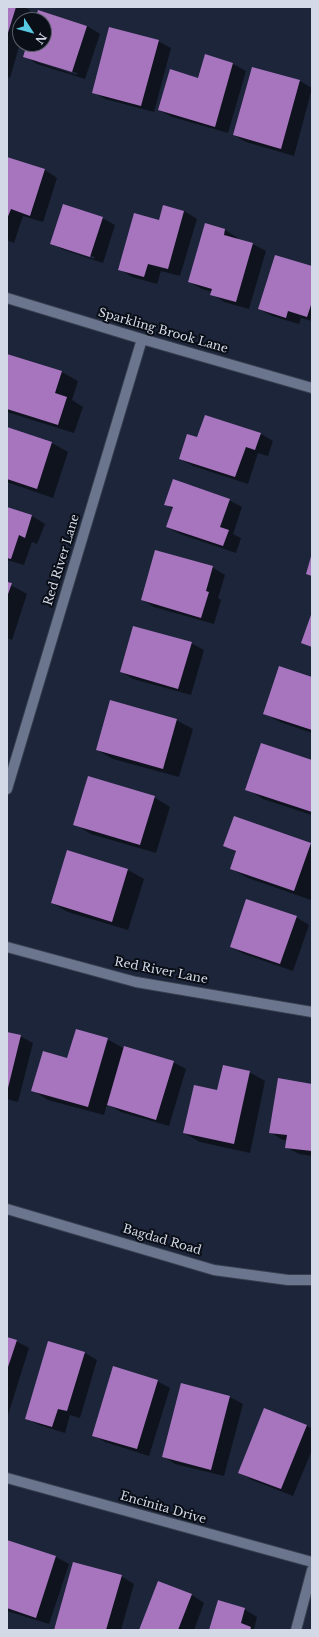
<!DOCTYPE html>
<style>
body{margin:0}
#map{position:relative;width:319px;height:1637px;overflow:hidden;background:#1c2539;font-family:"Libre Baskerville",serif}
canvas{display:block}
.frame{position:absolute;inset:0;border:8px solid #d3d9e6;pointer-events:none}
.north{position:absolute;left:12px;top:12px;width:40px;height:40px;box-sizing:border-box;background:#0a0e17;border:1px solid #5a5f6a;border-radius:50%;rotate:126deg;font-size:11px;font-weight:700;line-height:16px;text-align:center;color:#d3d9e6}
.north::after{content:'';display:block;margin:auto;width:14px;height:18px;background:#57c9e3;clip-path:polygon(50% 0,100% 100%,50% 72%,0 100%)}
</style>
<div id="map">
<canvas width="319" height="1637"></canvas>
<div class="frame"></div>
<div class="north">N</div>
</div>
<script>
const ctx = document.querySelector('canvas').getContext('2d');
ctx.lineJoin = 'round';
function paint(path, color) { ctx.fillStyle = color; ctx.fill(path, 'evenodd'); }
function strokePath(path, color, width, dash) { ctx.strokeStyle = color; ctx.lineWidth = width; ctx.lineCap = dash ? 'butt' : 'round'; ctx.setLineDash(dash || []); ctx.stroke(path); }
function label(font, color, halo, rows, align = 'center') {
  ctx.font = font + ' "Libre Baskerville",serif'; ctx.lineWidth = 4; ctx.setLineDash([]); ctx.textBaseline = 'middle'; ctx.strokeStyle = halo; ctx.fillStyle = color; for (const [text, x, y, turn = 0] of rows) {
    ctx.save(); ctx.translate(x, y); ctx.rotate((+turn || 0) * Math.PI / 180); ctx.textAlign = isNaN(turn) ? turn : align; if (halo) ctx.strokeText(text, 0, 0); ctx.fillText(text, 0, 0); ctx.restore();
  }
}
const shadow = new Path2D(`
 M 7,7 L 24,7 L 30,10 L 27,20 L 20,20 L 20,43 L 10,78 L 7,77 Z
 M 39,11 L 87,26 L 100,34 L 85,79 L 37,64 L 25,56 L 28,44 L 44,44 L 44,20 L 36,20 ZM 37,60 L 77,73 L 77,75 L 37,62 Z
 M 158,41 L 171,48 L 154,112 L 105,99 L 93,92 Z
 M 205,56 L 233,64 L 246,71 L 228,133 L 172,117 L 159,110 L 199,79 Z
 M 253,68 L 300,81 L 312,88 L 294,156 L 246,142 L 234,135 Z
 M 7,158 L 45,170 L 57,178 L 43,222 L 23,216 L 14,243 L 7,240 Z
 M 164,206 L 184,211 L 197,219 L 180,276 L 161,271 L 157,284 L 132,277 L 119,269 L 159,221 Z
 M 102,218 L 115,225 L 103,263 L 64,250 L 51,243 ZM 64,247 L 95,257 L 94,259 L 64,249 Z
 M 206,225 L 225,230 L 238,238 L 237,240 L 253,244 L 266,251 L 249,309 L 224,302 L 212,294 L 212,292 L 202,289 L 189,282 Z
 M 312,267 L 312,321 L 301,318 L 299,324 L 272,316 L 259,309 Z
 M 7,355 L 62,372 L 78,381 L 72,400 L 83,407 L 74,433 L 7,412 Z
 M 7,428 L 52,443 L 68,452 L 53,498 L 7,482 Z
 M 261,434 L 273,441 L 268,456 L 258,453 L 248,484 L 193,466 L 180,459 L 198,439 Z
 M 229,500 L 242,507 L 233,534 L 241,538 L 236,553 L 180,534 L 167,527 L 173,509 L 166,504 Z
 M 7,508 L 32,516 L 45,524 L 37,544 L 32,542 L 24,565 L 7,560 Z
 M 212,567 L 225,575 L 218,598 L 221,600 L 214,624 L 154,607 L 142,600 Z
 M 7,583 L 27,594 L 12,640 L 7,638 Z
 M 191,643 L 204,650 L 191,695 L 133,679 L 121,672 Z
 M 312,678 L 312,733 L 280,722 L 264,713 Z
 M 176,720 L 193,729 L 179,777 L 113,759 L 97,750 Z
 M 312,761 L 312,815 L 263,799 L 247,789 Z
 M 154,797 L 170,807 L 156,853 L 91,834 L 75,824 Z
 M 311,843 L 312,844 L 312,896 L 311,900 L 248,878 L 231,869 L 237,853 L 225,845 Z
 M 128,870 L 144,879 L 128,930 L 68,912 L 52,903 Z
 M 296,917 L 309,925 L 293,971 L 244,954 L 231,947 Z
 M 7,1033 L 20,1036 L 33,1043 L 18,1102 L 7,1099 Z
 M 107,1039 L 125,1049 L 173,1062 L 186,1069 L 169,1126 L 121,1112 L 107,1104 L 104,1115 L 48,1100 L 32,1090 L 68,1060 Z
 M 249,1072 L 265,1081 L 250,1153 L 200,1142 L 184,1133 L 218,1091 Z
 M 312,1085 L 312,1156 L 299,1154 L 286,1147 L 287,1140 L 283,1140 L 270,1132 Z
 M 7,1338 L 16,1341 L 29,1348 L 8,1415 Z
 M 85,1353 L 97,1360 L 80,1418 L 70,1415 L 65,1433 L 39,1425 L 26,1418 Z
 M 157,1381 L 170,1388 L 149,1456 L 105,1442 L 93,1435 Z
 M 182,1385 L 230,1397 L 243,1404 L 224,1476 L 175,1464 L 163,1456 Z
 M 306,1425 L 312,1429 L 312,1450 L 293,1496 L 252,1480 L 239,1472 Z
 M 7,1541 L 56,1557 L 69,1564 L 49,1624 L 7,1611 Z
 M 121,1576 L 134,1584 L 121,1630 L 55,1630 Z
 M 158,1583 L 192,1595 L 204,1603 L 194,1630 L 140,1630 Z
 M 244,1609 L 257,1617 L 254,1629 L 255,1630 L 210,1630 Z`);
const building = new Path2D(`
 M 7,7 L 16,7 L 7,36 Z
 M 38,10 L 87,26 L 72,72 L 23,57 L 27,44 L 44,44 L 44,20 L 35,20 Z
 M 109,27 L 159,40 L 141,106 L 92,93 Z
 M 205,54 L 233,63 L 215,127 L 158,110 L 170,69 L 198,78 Z
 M 252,67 L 300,80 L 281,149 L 233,135 Z
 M 7,157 L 45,169 L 30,216 L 11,209 L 7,219 Z
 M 63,204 L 103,217 L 90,257 L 50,244 Z
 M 163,205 L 184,211 L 168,269 L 148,264 L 144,277 L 118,270 L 134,213 L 159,220 Z
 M 205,223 L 225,229 L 224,235 L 253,243 L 236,302 L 210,295 L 212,289 L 188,282 Z
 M 275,255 L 312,266 L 312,302 L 307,317 L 288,311 L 286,318 L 258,309 Z
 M 7,354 L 62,371 L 55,393 L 67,397 L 58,425 L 7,409 Z
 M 205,415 L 261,433 L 255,450 L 246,447 L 235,477 L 179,459 L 187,434 L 197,437 Z
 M 7,427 L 52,442 L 37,489 L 7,479 Z
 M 173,479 L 230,499 L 220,527 L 229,530 L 223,546 L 166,527 L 173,507 L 164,505 Z
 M 7,507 L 32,515 L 25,538 L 19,535 L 11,559 L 7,558 Z
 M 155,550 L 213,566 L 206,591 L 209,592 L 201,618 L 141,600 Z
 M 312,553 L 312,576 L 306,574 Z
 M 7,582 L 12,583 L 7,597 Z
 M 312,612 L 312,647 L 301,643 Z
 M 133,626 L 192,642 L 178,689 L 120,672 Z
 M 279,666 L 312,677 L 312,730 L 263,714 Z
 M 110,700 L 177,719 L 163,769 L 96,750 Z
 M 261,743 L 312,760 L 312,812 L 245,790 Z
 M 88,776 L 155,796 L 140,845 L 73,825 Z
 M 234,816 L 311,843 L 294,891 L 230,869 L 236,851 L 223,846 Z
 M 67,850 L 128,869 L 112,922 L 51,903 Z
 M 246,899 L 297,916 L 280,964 L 230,947 Z
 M 76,1029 L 108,1038 L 88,1107 L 31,1091 L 43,1051 L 67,1058 Z
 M 7,1032 L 21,1035 L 8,1088 L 7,1088 Z
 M 124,1046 L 174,1061 L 156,1120 L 107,1105 Z
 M 223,1065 L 250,1071 L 234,1144 L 183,1133 L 194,1085 L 217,1090 Z
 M 278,1078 L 312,1084 L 312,1151 L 285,1148 L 287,1135 L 269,1133 Z
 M 7,1337 L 17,1340 L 7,1370 Z
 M 48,1341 L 85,1352 L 67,1411 L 58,1409 L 52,1427 L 25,1419 Z
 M 113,1366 L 158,1380 L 137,1449 L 92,1436 Z
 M 181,1383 L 230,1396 L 211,1470 L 162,1457 Z
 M 264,1408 L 307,1425 L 281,1489 L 238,1473 Z
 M 7,1540 L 56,1556 L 36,1618 L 7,1608 Z
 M 73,1562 L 122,1575 L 106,1630 L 54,1630 Z
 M 158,1581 L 192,1594 L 178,1630 L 139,1630 Z
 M 218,1600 L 245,1608 L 241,1623 L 251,1627 L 250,1630 L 209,1630 Z`);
const street = new Path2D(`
 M 7,298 L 142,339 L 312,388
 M 7,789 L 142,339
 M 7,947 L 136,982 L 312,1012
 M 7,1478 L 312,1562
 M 296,1630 L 312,1570`);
const secondary = new Path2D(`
 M 7,1209 L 214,1270 L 288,1280 L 312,1280`);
const streetNames = [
 ["Sparkling Brook Lane",163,331,16],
 ["Red River Lane",62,560,-73],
 ["Red River Lane",161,971,11],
 ["Bagdad Road",162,1240,16],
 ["Encinita Drive",163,1508,16]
];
paint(shadow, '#0007');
paint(building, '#a774be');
strokePath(street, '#373f4f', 12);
strokePath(secondary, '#373f4f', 12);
strokePath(street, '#6b768e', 10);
strokePath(secondary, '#6b768e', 10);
label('12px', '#d3d9e6', '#0a0e17', streetNames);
</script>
